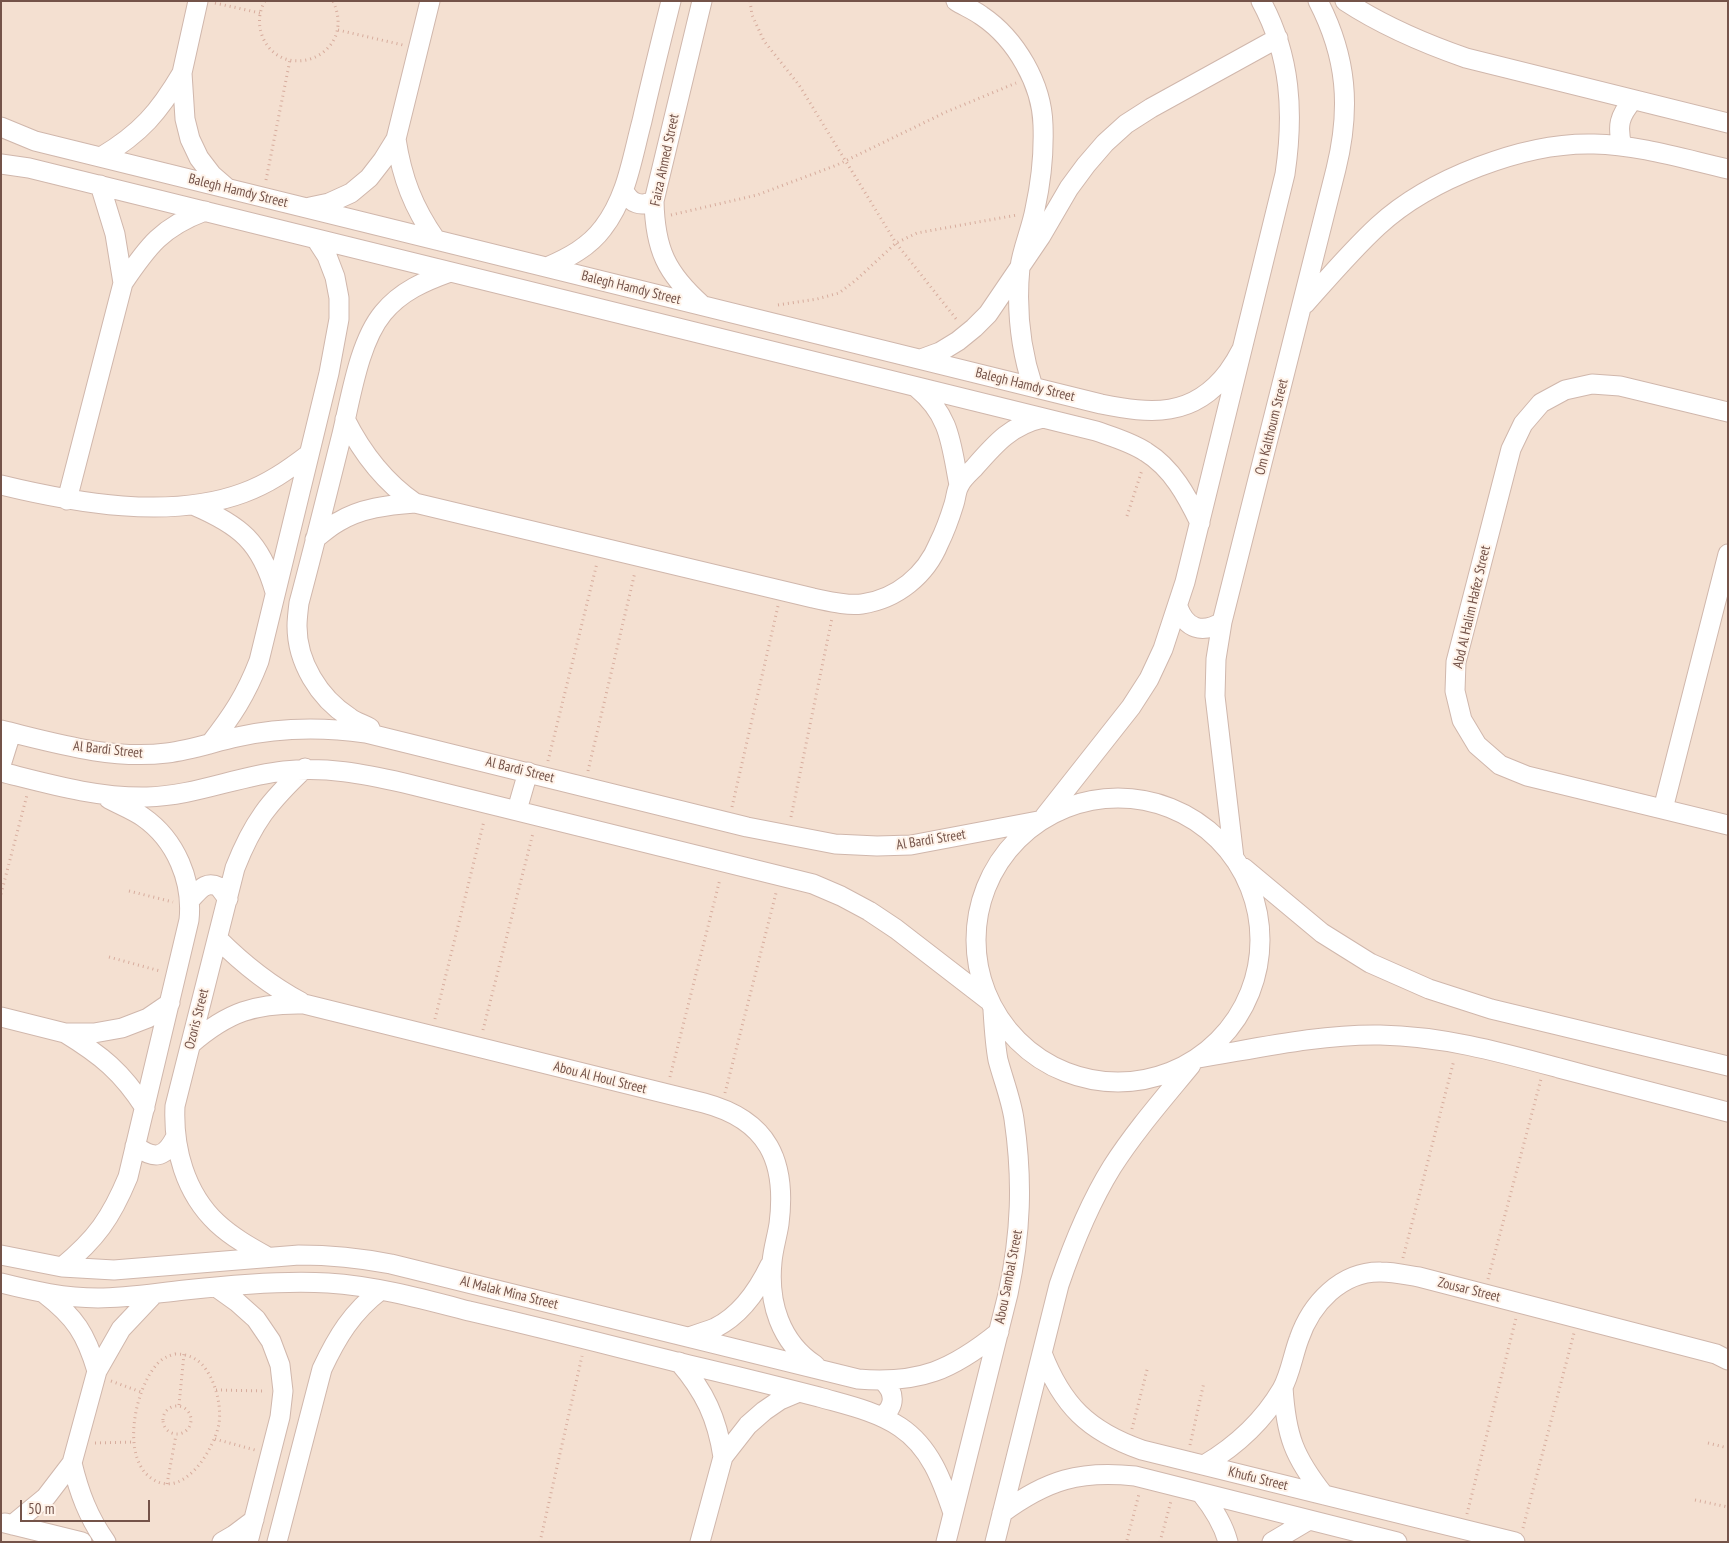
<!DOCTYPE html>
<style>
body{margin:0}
#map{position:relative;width:1729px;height:1543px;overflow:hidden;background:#fcefe2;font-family:"PT Sans Narrow",sans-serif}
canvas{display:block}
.frame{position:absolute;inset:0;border:2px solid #745349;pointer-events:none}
.scale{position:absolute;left:20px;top:1500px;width:130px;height:22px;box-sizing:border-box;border:2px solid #745349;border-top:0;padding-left:6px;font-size:15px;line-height:18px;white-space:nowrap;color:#745349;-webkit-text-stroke:4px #fff3e9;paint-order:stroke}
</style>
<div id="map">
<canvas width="1729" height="1543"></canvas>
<div class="frame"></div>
<div class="scale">50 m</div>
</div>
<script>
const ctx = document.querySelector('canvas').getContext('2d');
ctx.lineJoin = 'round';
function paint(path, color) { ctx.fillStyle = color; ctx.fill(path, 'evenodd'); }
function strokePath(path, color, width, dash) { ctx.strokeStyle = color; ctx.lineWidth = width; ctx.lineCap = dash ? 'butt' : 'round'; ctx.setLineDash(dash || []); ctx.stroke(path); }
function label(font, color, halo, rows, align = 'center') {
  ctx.font = font + ' "PT Sans Narrow",sans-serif'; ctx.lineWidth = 4; ctx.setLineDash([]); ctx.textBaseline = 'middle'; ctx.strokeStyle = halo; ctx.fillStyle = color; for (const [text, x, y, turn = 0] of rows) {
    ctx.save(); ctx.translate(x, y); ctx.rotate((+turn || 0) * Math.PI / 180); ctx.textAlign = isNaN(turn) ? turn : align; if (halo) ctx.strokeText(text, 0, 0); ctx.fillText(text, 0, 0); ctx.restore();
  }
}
const residential = new Path2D(`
 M 1,1 L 1728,1 L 1728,1542 L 1,1542 Z`);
const path = new Path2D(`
 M 265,1 C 258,13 258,26 263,38 C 284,84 358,55 333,1
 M 750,1 L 752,15 L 764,41 L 799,85 L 896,243 L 957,320
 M 215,3 L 260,13
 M 338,30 L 403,45
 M 266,180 L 290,60
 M 671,215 L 757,195 L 837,165 L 946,112 L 1016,83
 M 778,305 L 817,299 L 839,293 L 856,280 L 896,243 L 917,233 L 1017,215
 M 1127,516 L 1142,470
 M 548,761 L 597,563
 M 588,771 L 635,572
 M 732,807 L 778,606
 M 791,817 L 832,618
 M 129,891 L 173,902
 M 1,894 L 27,795
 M 109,957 L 160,971
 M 435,1019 L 484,821
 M 483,1030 L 533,833
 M 670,1077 L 720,879
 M 725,1093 L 776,893
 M 1403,1258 L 1454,1060
 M 1488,1279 L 1541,1079
 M 175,1354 C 194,1354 204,1363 212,1380 C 218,1394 221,1409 219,1424 C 214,1449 185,1498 154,1480 C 119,1460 135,1387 158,1363 C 163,1358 168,1356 175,1354 Z
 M 111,1381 L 141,1392
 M 216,1390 L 265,1391
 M 179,1405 L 184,1354
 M163 1420a14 14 0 1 1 28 0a14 14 0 1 1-28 0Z
 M 1132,1429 L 1148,1366
 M 215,1439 L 255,1450
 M 95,1443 L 135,1442
 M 1708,1443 L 1728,1448
 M 1190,1445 L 1204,1382
 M 167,1484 L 176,1435
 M 1695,1500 L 1728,1507
 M 1467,1514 L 1516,1318
 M 1523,1528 L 1574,1333
 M 1127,1540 L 1139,1494
 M 540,1542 L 582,1356
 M 1160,1542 L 1171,1501`);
const minor = new Path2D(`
 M 198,1 L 182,73 L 185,119 L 190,139 L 199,158 L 212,175 L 227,188
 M 956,1 C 964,6 974,10 982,16 C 1016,39 1042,84 1043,125 C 1044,153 1041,182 1035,209 C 1032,227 1022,250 1020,267 C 1016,309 1020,348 1033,387
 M 1345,1 C 1383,26 1423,43 1466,58 L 1728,123
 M 1,127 L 35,141 L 1101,404 C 1151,414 1193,418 1228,372 C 1233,365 1238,357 1242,349
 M 396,139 C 402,178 413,207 436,240
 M 1622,146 C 1617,126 1619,116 1633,100
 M 101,157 C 141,133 159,112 182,73
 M 1,164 L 29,168 L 1096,431 C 1113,437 1131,442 1146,452 C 1172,468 1187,496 1200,523
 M 100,185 L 115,234 L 123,283
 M 624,191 C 631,204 641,207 654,201
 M 310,207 L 329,203 L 351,193 L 369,178 L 383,160 L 396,139 L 430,1
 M 547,267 C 568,258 589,247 603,228 C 627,197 632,158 642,121 C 651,81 661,41 671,1
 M 1305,304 C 1329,277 1352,250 1378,226 C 1429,179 1524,142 1594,144 C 1639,145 1684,159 1728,169
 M 702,305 C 666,273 655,249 654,201 L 702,1
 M 921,359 L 940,352 L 958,341 L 974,328 L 988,314 L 1041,236 L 1069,188 L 1086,165 L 1105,143 L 1126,124 L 1151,108 L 1278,38
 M 917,388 C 951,416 951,445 959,485
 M 1728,412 L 1620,386 L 1592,384 L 1565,390 L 1541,403 L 1523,424 L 1511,449 L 1456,662 L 1455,691 L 1462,720 L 1477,745 L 1500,765 L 1527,776 L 1728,825
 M 345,419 C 362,453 383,481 415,503
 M 1,485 C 75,503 170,520 243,493 C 268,484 288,470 309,454
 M 67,500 L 123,283 C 148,246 162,227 205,211
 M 193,505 C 240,525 261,542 275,592
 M 315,539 C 323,533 330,526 338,522 C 361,508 388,505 415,503 L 813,598 C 828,601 846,606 862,604 C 897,599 926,575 939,543 C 945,531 950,517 954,504 C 956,498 956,491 959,486 C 962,479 969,473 974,468 C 995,444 1011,425 1043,418
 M 1178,607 C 1186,629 1202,634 1222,622
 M 370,728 C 363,724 355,722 349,717 C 319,698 297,662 297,626 C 297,619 298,611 299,603 C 314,547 328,490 342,434 C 351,397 359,342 383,313 C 401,291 425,281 450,272
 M 1,730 C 55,743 111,760 167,753 C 191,750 214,742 237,737 C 281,727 323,727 366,733 L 747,827 L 835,844 L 877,846 L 911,845 L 1038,821
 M 210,744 C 232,716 246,695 259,661 L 329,373 L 339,319 L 339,298 L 335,277 L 327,256 L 316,239
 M 1,765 L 11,733
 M 1,772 C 49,784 97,798 147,797 C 194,796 238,776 284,771 C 325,766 364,774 404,783 L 813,884 L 841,896 L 869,911 L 896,929 L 988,1000
 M976 940a142 142 0 1 1 284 0a142 142 0 1 1-284 0Z
 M 1663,809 L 1728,554
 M 517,810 L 528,772
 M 1045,816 L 1131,707 L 1149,679 L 1163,649 L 1185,582 L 1285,174 C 1294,113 1291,56 1261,1
 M 1234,858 L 1215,696 L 1216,659 L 1222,622 L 1336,169 C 1351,108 1347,57 1318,1
 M 1244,868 L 1322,933 L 1370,963 L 1429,989 L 1491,1009 L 1728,1066
 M 190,900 C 199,891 205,880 219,887 L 228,899
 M 218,939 C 243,964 269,985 301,1002
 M 1,1017 L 65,1033 L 94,1033 L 122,1028 L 148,1018 L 170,1003
 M 65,1033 C 101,1055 122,1072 145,1108
 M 191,1044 C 228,1012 255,1003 304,1004 L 704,1103 C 768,1120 787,1161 779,1224 C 777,1237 773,1249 772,1262 C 768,1302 780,1342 815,1365
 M 1199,1058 C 1259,1048 1320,1034 1380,1035 C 1442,1036 1500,1052 1559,1068 C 1615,1083 1671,1097 1728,1112
 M 135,1146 C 154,1159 164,1159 175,1138
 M 1,1255 L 62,1267 L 114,1270 L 299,1255 C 330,1255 360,1258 391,1264 L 858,1379 C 920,1384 952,1370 999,1332
 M 268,1257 C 250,1247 232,1237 217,1223 C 185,1193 173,1148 175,1106 L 235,868 C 253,822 269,802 305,768
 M 62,1267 C 96,1239 111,1218 128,1177 L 189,920 C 193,881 176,840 143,817 C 133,810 120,805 109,799
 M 1,1283 C 33,1291 65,1298 98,1298 C 127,1298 156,1293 185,1290 C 230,1285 284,1280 328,1283 C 376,1286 423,1299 469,1311 C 543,1328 616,1347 689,1365 C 732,1375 776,1386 819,1397 C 847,1405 876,1411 900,1427 C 930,1447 942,1480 953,1513
 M 216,1287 L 237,1302 L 256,1319 L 271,1341 L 280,1365 L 283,1391 L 280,1417 L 248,1542
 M 45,1294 C 75,1317 86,1334 97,1371
 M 689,1337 C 698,1334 707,1331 715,1328 C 741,1315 758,1290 770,1265
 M 1042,1353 C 1062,1405 1088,1431 1142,1450 L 1515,1542
 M 679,1362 C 705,1392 717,1418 723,1457
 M 1283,1387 C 1286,1436 1294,1457 1324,1495
 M 882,1416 C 896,1406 895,1392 883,1381
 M 72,1463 C 79,1492 88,1517 106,1542
 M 1204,1465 C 1236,1446 1262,1423 1282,1389 C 1290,1375 1293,1355 1299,1339 C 1311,1304 1341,1271 1381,1272 C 1394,1272 1406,1275 1419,1277 L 1716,1354 L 1728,1360
 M 1201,1493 C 1213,1508 1223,1523 1228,1542
 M 1002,1513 C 1047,1480 1080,1470 1135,1476 L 1397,1542
 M 5,1523 L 82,1542
 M 12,1525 L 46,1497 L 72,1463 L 97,1371 L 121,1329 L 154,1294
 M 222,1542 L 234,1535 L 254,1520
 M 277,1542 L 322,1369 C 337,1337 352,1312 381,1290
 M 700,1542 L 723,1457 L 748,1425 L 764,1411 L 780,1400 L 799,1392
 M 946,1542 L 1008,1294 C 1021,1233 1023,1181 1014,1119 C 1011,1099 1003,1079 998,1060 C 995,1044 994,1026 993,1010
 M 995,1542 L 1059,1285 C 1073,1244 1089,1204 1112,1167 C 1135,1131 1164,1098 1191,1065
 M 1272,1542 L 1309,1520`);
const streetNames = [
 ["Faiza Ahmed Street",665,160,-78],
 ["Balegh Hamdy Street",238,191,14],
 ["Balegh Hamdy Street",631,288,14],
 ["Balegh Hamdy Street",1025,385,14],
 ["Om Kalthoum Street",1272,427,-76],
 ["Abd Al Halim Hafez Street",1472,607,-77],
 ["Al Bardi Street",108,750,6],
 ["Al Bardi Street",520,770,14],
 ["Al Bardi Street",931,840,-9],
 ["Ozoris Street",197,1019,-76],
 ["Abou Al Houl Street",600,1078,14],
 ["Abou Sambal Street",1009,1277,-79],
 ["Zousar Street",1469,1290,14],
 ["Al Malak Mina Street",509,1293,14],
 ["Khufu Street",1258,1479,14]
];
paint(residential, '#f4e0d1');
strokePath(minor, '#d0b7ac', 21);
strokePath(path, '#d7ac9d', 3, [1, 4]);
strokePath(minor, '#fff', 19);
label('14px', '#745349', '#fff3e9', streetNames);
</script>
